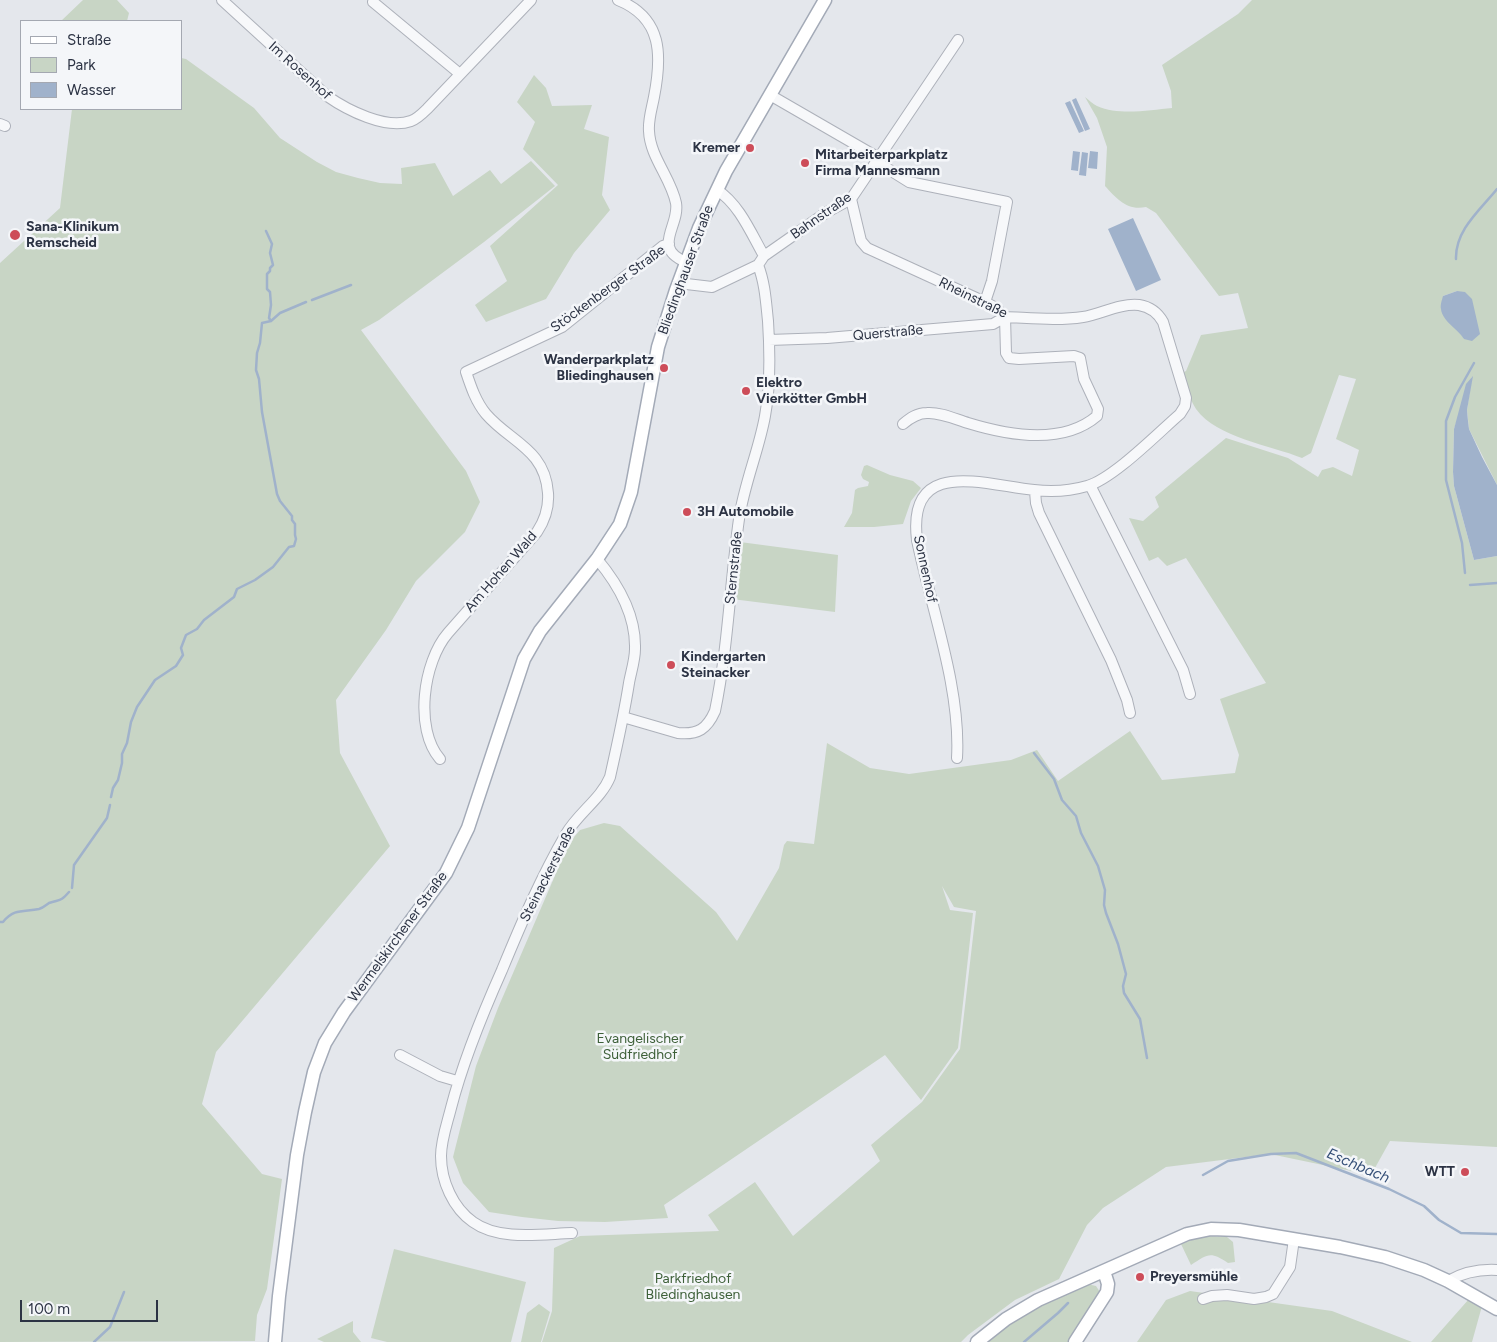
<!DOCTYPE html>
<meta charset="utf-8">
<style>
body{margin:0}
#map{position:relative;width:1497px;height:1342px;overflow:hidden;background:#e4e7ec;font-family:Figtree,sans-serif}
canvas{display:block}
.legend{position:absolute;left:20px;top:20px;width:162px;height:90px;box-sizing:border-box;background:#f4f6f9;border:1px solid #a4a8b1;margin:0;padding:6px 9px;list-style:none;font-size:15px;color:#2c3344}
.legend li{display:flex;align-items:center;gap:10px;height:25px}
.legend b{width:25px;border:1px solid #a4a8b1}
.scale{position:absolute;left:20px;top:1300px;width:138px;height:22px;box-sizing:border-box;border:2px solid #2c3344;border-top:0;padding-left:6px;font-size:15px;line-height:18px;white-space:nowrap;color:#2c3344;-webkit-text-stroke:4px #f4f6f9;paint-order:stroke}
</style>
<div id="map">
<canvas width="1497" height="1342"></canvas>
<ul class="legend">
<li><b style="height:6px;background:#fff"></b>Straße</li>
<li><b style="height:14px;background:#c8d5c5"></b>Park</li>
<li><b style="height:14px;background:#a0b2cb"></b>Wasser</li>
</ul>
<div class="scale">100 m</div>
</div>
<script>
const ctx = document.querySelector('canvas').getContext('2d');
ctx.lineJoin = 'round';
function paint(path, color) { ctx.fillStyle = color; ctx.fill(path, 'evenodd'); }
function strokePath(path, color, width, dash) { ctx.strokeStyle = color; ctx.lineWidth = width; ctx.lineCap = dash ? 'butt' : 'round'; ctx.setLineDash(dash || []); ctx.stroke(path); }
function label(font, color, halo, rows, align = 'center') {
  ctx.font = font + ' Figtree,sans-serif'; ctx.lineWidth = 5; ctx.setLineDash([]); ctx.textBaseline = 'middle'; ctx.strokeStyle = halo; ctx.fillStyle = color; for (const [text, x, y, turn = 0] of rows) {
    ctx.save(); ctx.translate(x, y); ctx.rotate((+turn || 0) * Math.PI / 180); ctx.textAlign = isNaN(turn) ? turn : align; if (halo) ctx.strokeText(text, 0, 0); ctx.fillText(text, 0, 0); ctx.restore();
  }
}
const green = new Path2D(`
 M 83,0 L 117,0 L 129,13 L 127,21 L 61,21 Z
 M 1252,0 L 1497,0 L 1497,485 L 1469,429 L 1467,410 L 1472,377 L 1454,429 L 1453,472 L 1454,486 L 1474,560 L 1497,556 L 1497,1147 L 1390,1141 L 1371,1175 L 1270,1154 L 1166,1167 L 1103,1208 L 1087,1225 L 1059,1279 L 1015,1300 L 968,1335 L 961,1342 L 542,1342 L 552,1311 L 554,1248 L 580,1236 L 719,1231 L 708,1215 L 755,1182 L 793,1236 L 880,1161 L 871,1145 L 922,1102 L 960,1049 L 976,911 L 954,907 L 942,886 L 950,910 L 973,913 L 958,1048 L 921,1100 L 885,1055 L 664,1205 L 668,1218 L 605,1222 L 558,1221 L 522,1217 L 489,1212 L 463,1183 L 453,1157 L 476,1066 L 498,1008 L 569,843 L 580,830 L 604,823 L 620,826 L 716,912 L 737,941 L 779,868 L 784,845 L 787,841 L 814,844 L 827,743 L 870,768 L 909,774 L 1011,760 L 1037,750 L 1058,781 L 1130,731 L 1162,780 L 1235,773 L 1239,755 L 1220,699 L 1266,683 L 1186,558 L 1167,566 L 1158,557 L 1149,561 L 1129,518 L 1143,521 L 1159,507 L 1155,497 L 1226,438 L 1288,458 L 1318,477 L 1322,470 L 1333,467 L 1352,476 L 1359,450 L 1336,439 L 1356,379 L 1339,375 L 1311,453 L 1302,458 C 1270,445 1217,438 1196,409 C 1189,398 1186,385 1182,373 L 1186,371 L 1201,335 L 1248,328 L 1238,293 L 1219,296 L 1156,213 L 1146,207 C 1127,211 1117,199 1105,186 L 1107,147 L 1097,118 L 1085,97 C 1089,100 1093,104 1097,106 C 1120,116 1149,110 1172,108 L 1171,91 L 1162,65 L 1238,14 ZM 1457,291 L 1464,339 L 1443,296 Z
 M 181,58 L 186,59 L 254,108 L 280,138 L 317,162 L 336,172 L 358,178 L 380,183 L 402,184 L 401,168 L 435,163 L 453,196 L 490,170 L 501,184 L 531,161 L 555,186 L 484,242 L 379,320 L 361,330 L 466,471 L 480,502 L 465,532 L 416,581 L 386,630 L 336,700 L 340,753 L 390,846 L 216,1052 L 202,1104 L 262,1174 L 282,1179 L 267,1289 L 257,1315 L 255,1341 L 0,1342 L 0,263 L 60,208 L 72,109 L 181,109 Z
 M 534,75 L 546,88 L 552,106 L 592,105 L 584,129 L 609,137 L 602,195 L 610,210 L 574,253 L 546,299 L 486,322 L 475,305 L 507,281 L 490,246 L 558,185 L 523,149 L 535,122 L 517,102 Z
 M 867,465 L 890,475 L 913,481 L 921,488 L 911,501 L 903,524 L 874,527 L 844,527 L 852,513 L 855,490 L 858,488 L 868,486 L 869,482 L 863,479 L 861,475 L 864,466 Z
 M 740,542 L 838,555 L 835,612 L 732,599 Z
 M 1202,1236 L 1227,1237 L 1233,1242 L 1235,1262 L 1228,1263 C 1210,1251 1208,1254 1191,1265 L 1181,1244 Z
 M 394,1249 L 526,1282 L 511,1342 L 387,1342 L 371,1338 Z
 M 1087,1284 L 1096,1286 L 1100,1292 L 1069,1342 L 987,1342 C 1016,1318 1052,1297 1087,1284 Z
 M 1190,1291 L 1332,1311 L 1412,1342 L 1137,1342 L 1166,1300 Z
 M 1469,1299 L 1482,1306 L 1472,1342 L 1431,1342 Z
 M 539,1304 L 550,1312 L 541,1342 L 521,1342 L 527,1313 Z
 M 353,1321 L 353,1332 L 361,1342 L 324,1342 L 317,1339 Z`);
const water = new Path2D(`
 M 1076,98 L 1090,129 L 1085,131 L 1072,100 Z
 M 1070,101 L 1084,131 L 1079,133 L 1065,103 Z
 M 1073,151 L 1080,152 L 1078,171 L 1071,170 Z
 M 1090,151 L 1098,152 L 1097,169 L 1088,168 Z
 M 1082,152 L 1088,153 L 1086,176 L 1079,175 Z
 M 1133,218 L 1161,280 L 1136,291 L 1108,229 Z
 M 1457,291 L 1465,292 L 1472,299 L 1480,334 L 1472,341 L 1464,339 C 1458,329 1442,321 1441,309 C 1440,305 1442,300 1443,296 Z
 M 1473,376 L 1467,410 L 1468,421 L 1469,429 L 1482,457 L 1497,485 L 1497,556 L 1474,560 L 1454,486 L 1453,472 L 1454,429 L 1466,384 Z`);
const stream = new Path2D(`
 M 266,231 L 272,244 L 270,253 L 273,265 L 270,268 L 270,271 L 267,274 L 267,289 L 270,292 L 271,305 L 269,318 L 271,321
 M 1456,259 C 1455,230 1481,209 1497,189
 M 312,300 L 351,285
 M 1465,573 L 1462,543 L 1446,480 L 1446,421 L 1455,397 L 1474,363
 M 1470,585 L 1497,583
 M 1034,753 L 1054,779 L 1062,800 L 1076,816 L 1081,833 L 1098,866 L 1105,890 L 1104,905 L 1106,913 L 1118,944 L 1126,974 L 1123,986 L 1124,993 L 1140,1019 L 1147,1058
 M 111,797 L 113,788 L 118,780 L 122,763 L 122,754 L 127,743 L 131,722 L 137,707 L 155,680 L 176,666 L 183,655 L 181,648 L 186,635 L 197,629 L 204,620 L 234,597 L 237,589 L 255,580 L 273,567 L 289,547 L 294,546 L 296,539 L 295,535 L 295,524 L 292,520 L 292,516 L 280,501 L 277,494 L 262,412 L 259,379 L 256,370 L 257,353 L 260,343 L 262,323 L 271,321 L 280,313 L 306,302
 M 72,888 L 74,865 L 107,818 L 110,805
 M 0,922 L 3,922 C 14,908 24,912 39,909 C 43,908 46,905 49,903 C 61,899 60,902 69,892
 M 1203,1175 L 1228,1161 L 1271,1154 L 1296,1153 L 1389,1189 L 1424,1206 L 1439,1220 L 1461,1233 L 1497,1234
 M 94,1342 L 110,1327 L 124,1292
 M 1024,1342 L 1058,1313 L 1068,1303`);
const minor = new Path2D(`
 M 222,0 L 327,96 C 347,110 386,130 411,121 C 417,119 422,114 427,109 L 531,0
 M 618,0 C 663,18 662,56 654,97 C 652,108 648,120 649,131 C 650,157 671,178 676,203 C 680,226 651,248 686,262
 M 373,2 L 460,74
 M 770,95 L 879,158
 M 0,124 L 5,126
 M 877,162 L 909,182 L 1007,202 L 992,281 L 985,302
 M 717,190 C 739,204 751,233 764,256
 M 851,199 L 861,241 L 867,248 L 985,302 L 996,308 L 1005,317 C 1031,318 1058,321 1083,317 C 1101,314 1120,303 1139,305 C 1151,307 1158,313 1163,322 L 1186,398 L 1185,406 L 1180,414 C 1158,433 1113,479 1087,486 C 1070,491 1051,492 1034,490 C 984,485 907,456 917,540 C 931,608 961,688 957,758
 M 678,283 L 712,287 L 758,265 L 764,256 L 827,212 L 851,199 L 958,40
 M 769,340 L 827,338 L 993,324 L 1005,317
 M 903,424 C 910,418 917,413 927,413 C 940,412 955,419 968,423 C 1007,435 1062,446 1097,416 L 1098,409 L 1084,379 L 1080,358 L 1074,356 L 1019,359 L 1009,358 L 1006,353 L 1005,317
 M 1090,485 L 1183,670 L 1190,694
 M 1035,491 L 1036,503 L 1039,513 L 1111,660 L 1127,700 L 1130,713
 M 623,717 L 678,733 C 698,735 707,729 715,711 C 728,648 730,583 739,519 C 744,484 759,450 765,416 C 771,384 770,352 768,321 C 766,302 765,283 758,265
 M 440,759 C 414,729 423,662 448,633 L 537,532 C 545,520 549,507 548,493 C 545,449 510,442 486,414 C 476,402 471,387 466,372 L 562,327 L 663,246 L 669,244
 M 400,1055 L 440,1076 L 457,1081
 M 572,1233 C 541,1234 499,1241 473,1222 C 453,1208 441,1181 441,1156 C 441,1140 447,1124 451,1108 C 463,1061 482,1015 502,970 C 521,924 541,877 566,834 C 578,813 601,799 610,777 C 617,746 624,715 629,683 C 631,672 635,660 635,649 C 636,615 618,584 597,559
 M 1448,1281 C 1464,1272 1479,1269 1497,1270
 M 1203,1299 L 1212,1296 L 1227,1295 L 1254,1299 L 1266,1297 L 1273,1294 L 1290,1267 L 1294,1239`);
const major = new Path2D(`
 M 275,1342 L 279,1296 L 297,1155 L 305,1112 L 314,1072 L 325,1043 L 344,1012 L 446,873 L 468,828 L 524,659 L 540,631 L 597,559 L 620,524 L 631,492 L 658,347 L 676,290 L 699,228 L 726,171 L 825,0
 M 977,1342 L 1006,1319 L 1038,1300 L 1187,1234 L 1211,1229 L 1239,1230 L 1340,1247 L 1385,1257 L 1424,1270 L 1448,1281 L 1497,1309
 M 1075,1342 L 1107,1292 L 1108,1284 L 1104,1271`);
const markers = [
 [750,148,5,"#cd4d59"],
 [805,163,5,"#cd4d59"],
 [15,235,6,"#cd4d59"],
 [664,368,5,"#cd4d59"],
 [746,391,5,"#cd4d59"],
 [687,512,5,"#cd4d59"],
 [671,665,5,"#cd4d59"],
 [1465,1172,5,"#cd4d59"],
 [1140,1277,5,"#cd4d59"]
];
const streetNames = [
 ["Im Rosenhof",300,71,42],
 ["Bahnstraße",821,216,-35],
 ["Bliedinghauser Straße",686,270,-70],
 ["Stöckenberger Straße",608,289,-36],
 ["Rheinstraße",973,298,26],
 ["Querstraße",888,333,-5],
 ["Sternstraße",734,568,-84],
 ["Sonnenhof",925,569,78],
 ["Am Hohen Wald",501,572,-49],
 ["Steinackerstraße",548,874,-63],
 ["Wermelskirchener Straße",398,937,-54]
];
const poiNames = [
 ["Kremer",740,148,"right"],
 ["Mitarbeiterparkplatz",815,155],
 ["Firma Mannesmann",815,171],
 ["Sana-Klinikum",26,227],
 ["Remscheid",26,243],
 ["Wanderparkplatz",654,360,"right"],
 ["Bliedinghausen",654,376,"right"],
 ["Elektro",756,383],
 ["Vierkötter GmbH",756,399],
 ["3H Automobile",697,512],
 ["Kindergarten",681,657],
 ["Steinacker",681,673],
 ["WTT",1455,1172,"right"],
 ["Preyersmühle",1150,1277]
];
const parkNames = [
 ["Evangelischer",640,1039],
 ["Südfriedhof",640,1055],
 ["Parkfriedhof",693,1279],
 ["Bliedinghausen",693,1295]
];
const waterNames = [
 ["Eschbach",1358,1166,23]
];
paint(green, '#c8d5c5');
paint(water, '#a0b2cb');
strokePath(stream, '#a0b2cb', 2.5);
strokePath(minor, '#adb1ba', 12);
strokePath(major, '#a3aab7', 15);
strokePath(minor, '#f7f8fa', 10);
strokePath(major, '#fff', 12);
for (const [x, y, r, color] of markers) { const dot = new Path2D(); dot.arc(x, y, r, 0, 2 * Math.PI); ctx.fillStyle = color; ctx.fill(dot); strokePath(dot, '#f4f6f9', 2); }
label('14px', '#2c3344', '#f4f6f9', streetNames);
label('bold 14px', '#2c3344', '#f4f6f9', poiNames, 'left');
label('14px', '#3e6039', '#f4f6f9', parkNames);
label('italic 15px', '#365078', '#f4f6f9', waterNames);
</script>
